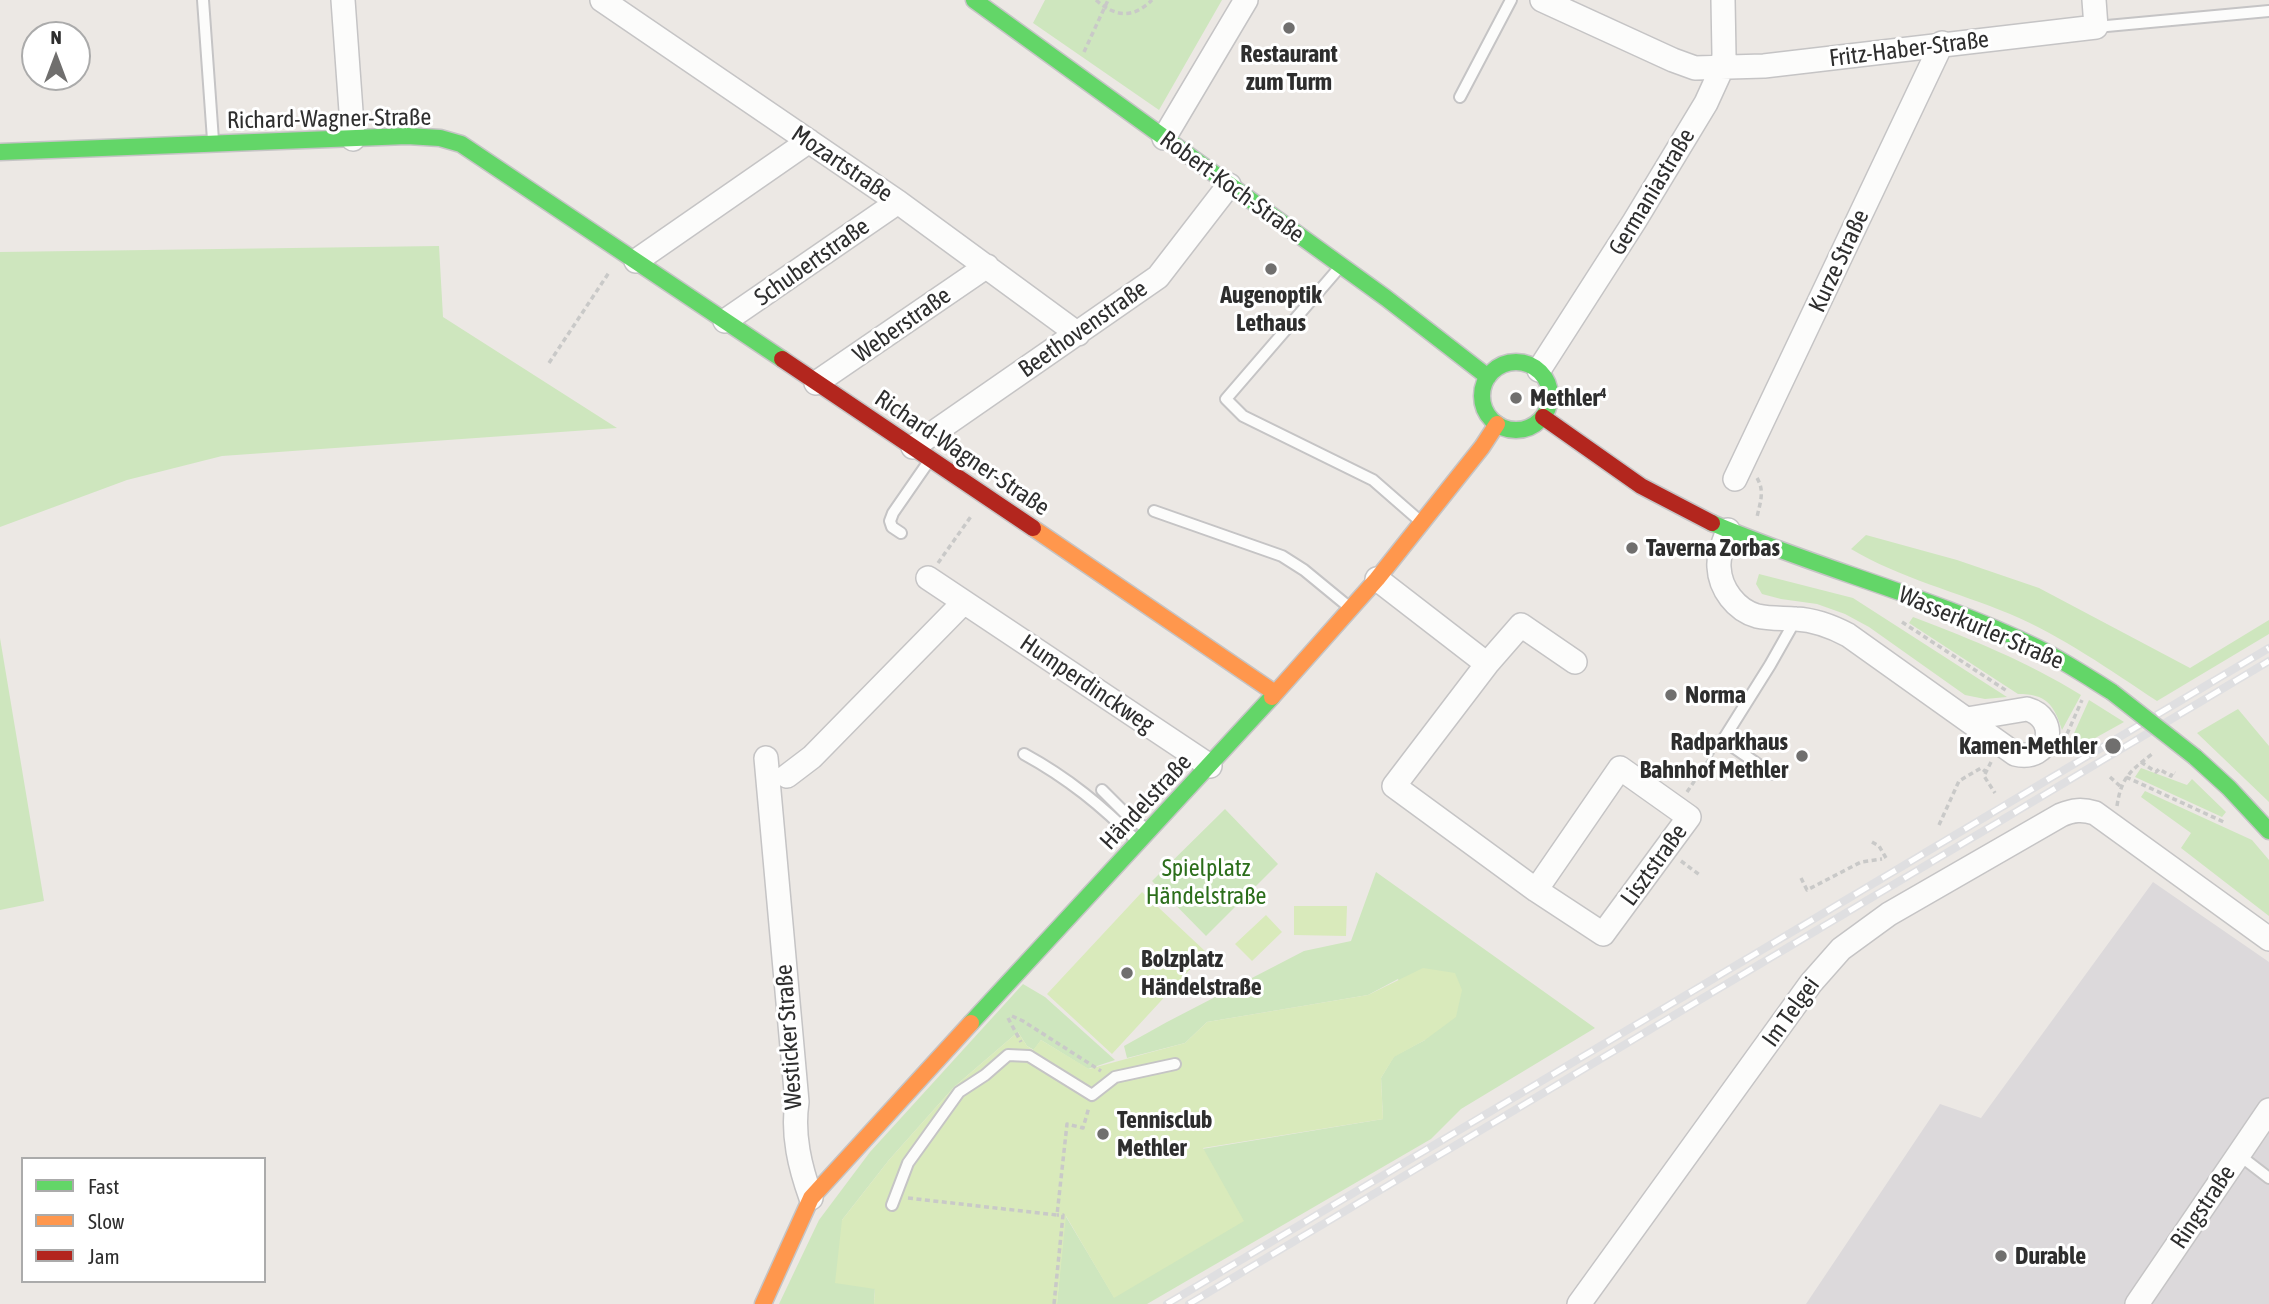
<!DOCTYPE html>
<meta charset="utf-8">
<style>
body{margin:0}
#map{position:relative;width:2269px;height:1304px;overflow:hidden;background:#ece8e4;font-family:"Asap Condensed",sans-serif}
canvas{display:block}
.legend{position:absolute;left:21px;top:1157px;width:245px;height:126px;box-sizing:border-box;background:#fff;border:2px solid #ababab;margin:0;padding:9px 12px;list-style:none;font-size:21px;color:#2e2e2e}
.legend li{display:flex;align-items:center;gap:14px;height:35px}
.legend b{width:35px;border:2px solid #ababab}
.north{position:absolute;left:21px;top:21px;width:70px;height:70px;box-sizing:border-box;background:#fff;border:2px solid #ababab;border-radius:50%;rotate:0deg;font-size:19px;font-weight:700;line-height:28px;text-align:center;color:#2e2e2e}
.north::after{content:'';display:block;margin:auto;width:24px;height:32px;background:#706f6e;clip-path:polygon(50% 0,100% 100%,50% 72%,0 100%)}
</style>
<div id="map">
<canvas width="2269" height="1304"></canvas>
<ul class="legend">
<li><b style="height:9px;background:#63d668"></b>Fast</li>
<li><b style="height:9px;background:#ff974d"></b>Slow</li>
<li><b style="height:9px;background:#b3261e"></b>Jam</li>
</ul>
<div class="north">N</div>
</div>
<script>
const ctx = document.querySelector('canvas').getContext('2d');
ctx.lineJoin = 'round';
function paint(path, color) { ctx.fillStyle = color; ctx.fill(path, 'evenodd'); }
function strokePath(path, color, width, dash) { ctx.strokeStyle = color; ctx.lineWidth = width; ctx.lineCap = dash ? 'butt' : 'round'; ctx.setLineDash(dash || []); ctx.stroke(path); }
function label(font, color, halo, rows, align = 'center') {
  ctx.font = font + ' "Asap Condensed",sans-serif'; ctx.lineWidth = 6; ctx.setLineDash([]); ctx.textBaseline = 'middle'; ctx.strokeStyle = halo; ctx.fillStyle = color; for (const [text, x, y, turn = 0] of rows) {
    ctx.save(); ctx.translate(x, y); ctx.rotate((+turn || 0) * Math.PI / 180); ctx.textAlign = isNaN(turn) ? turn : align; if (halo) ctx.strokeText(text, 0, 0); ctx.fillText(text, 0, 0); ctx.restore();
  }
}
const industrial = new Path2D(`
 M 2153,882 L 2269,962 L 2269,1304 L 1806,1304 L 1940,1104 L 1981,1118 Z`);
const green = new Path2D(`
 M 1045,0 L 1222,0 L 1159,110 L 1033,23 Z
 M 439,246 L 443,317 L 617,428 L 222,456 L 127,480 L 0,527 L 0,252 Z
 M 1866,535 L 1957,560 L 2039,588 L 2190,668 L 2269,620 L 2269,634 L 2157,701 C 2110,670 2062,636 2010,614 C 1957,592 1900,578 1851,549 Z
 M 1759,574 L 1853,598 L 2007,697 L 1985,699 L 1965,695 L 1869,627 L 1845,614 L 1817,604 L 1781,599 L 1762,594 L 1756,584 Z
 M 1913,617 C 1973,640 2026,661 2081,695 L 2062,730 C 2054,704 2046,694 2018,694 L 1909,623 Z
 M 0,638 L 44,901 L 0,910 Z
 M 2089,700 L 2124,722 L 2079,747 L 2071,740 Z
 M 2238,709 L 2269,746 L 2269,802 L 2197,733 Z
 M 2141,768 L 2187,785 L 2192,779 L 2226,812 L 2222,817 L 2135,777 Z
 M 2145,791 L 2252,840 L 2269,860 L 2269,916 L 2181,848 L 2191,833 L 2141,797 Z
 M 1225,809 L 1278,864 L 1206,936 L 1152,881 Z
 M 1376,872 L 1595,1028 L 1461,1109 L 1431,1139 L 1147,1304 L 1057,1304 L 1065,1215 L 1114,1297 L 1202,1149 L 1383,1119 L 1381,1078 L 1394,1056 L 1425,1040 L 1398,979 L 1368,995 L 1207,1022 L 1185,1043 L 1127,1058 L 1124,1046 L 1167,1022 L 1304,951 L 1351,941 Z
 M 1023,984 L 1045,997 L 1115,1060 L 1088,1069 L 1041,1040 L 1034,1050 L 1027,1046 L 1018,1032 L 954,1087 L 889,1160 L 842,1220 L 875,1288 L 874,1304 L 779,1304 L 819,1220 L 870,1152 Z`);
const pitch = new Path2D(`
 M 1142,892 L 1206,952 L 1112,1054 L 1047,994 Z
 M 1294,906 L 1347,906 L 1346,936 L 1294,935 Z
 M 1266,915 L 1282,932 L 1252,961 L 1235,944 Z
 M 1423,968 L 1455,973 L 1462,990 L 1456,1017 L 1425,1040 L 1394,1057 L 1381,1078 L 1383,1119 L 1203,1148 L 1244,1221 L 1114,1298 L 1066,1216 L 1057,1304 L 874,1304 L 875,1289 L 835,1283 L 842,1220 L 889,1160 L 954,1087 L 1018,1032 L 1027,1046 L 1033,1050 L 1041,1040 L 1089,1069 L 1185,1043 L 1207,1022 L 1368,995 Z`);
const path = new Path2D(`
 M 1096,0 C 1115,17 1133,19 1152,0
 M 1084,52 L 1108,0
 M 549,363 L 610,271
 M 1757,478 C 1765,491 1760,503 1757,517
 M 938,563 L 972,515
 M 1902,622 L 2007,691
 M 2067,734 L 2082,700
 M 1991,762 L 1984,776 L 1995,793
 M 2141,762 L 2156,772 L 2159,769 L 2171,776 L 2173,772 L 2175,773
 M 2110,777 L 2120,786
 M 2126,777 L 2226,823
 M 1687,792 L 1714,752
 M 2117,806 C 2121,778 2130,771 2152,754
 M 1939,825 L 1959,781 L 1981,768 L 1986,772
 M 1872,842 L 1879,846 L 1886,858
 M 1681,861 L 1701,876
 M 1801,878 L 1807,890 L 1861,862 L 1882,859
 M 1012,1016 L 1023,1021 L 1101,1071
 M 1008,1018 L 1021,1042
 M 908,1198 L 1057,1215 L 1067,1124 L 1083,1128 L 1089,1107
 M 1054,1304 L 1063,1215 L 1057,1215`);
const lane = new Path2D(`
 M 203,0 L 213,140
 M 2096,27 L 2269,11
 M 1460,97 L 1511,0
 M 1339,268 L 1226,399 L 1243,416 L 1373,480 L 1420,521
 M 1154,511 L 1282,556 L 1304,570 L 1349,607
 M 901,533 L 892,527 L 890,521 L 893,513 L 929,461
 M 1024,754 C 1068,778 1102,806 1137,841
 M 1772,774 L 1723,740 L 1770,665 L 1796,619
 M 1102,790 L 1124,812 L 1148,830
 M 2239,1155 L 2269,1178
 M 892,1205 L 908,1163 L 959,1092 L 985,1075 L 1008,1055 L 1029,1056 L 1092,1095 L 1115,1077 L 1175,1064`);
const street = new Path2D(`
 M 343,0 L 353,139
 M 602,0 L 898,202 L 1078,334
 M 1542,0 L 1673,60 L 1695,68 L 1764,66 L 2096,27 L 2094,0
 M 1164,138 L 1246,0
 M 636,261 L 809,141
 M 725,321 L 898,202
 M 1539,370 L 1634,222 L 1706,103 L 1722,68 L 1724,55 L 1723,0
 M 816,383 L 987,266
 M 913,447 L 1158,277 L 1229,185
 M 1735,479 L 1942,43
 M 1728,530 C 1724,542 1718,555 1719,567 C 1720,589 1736,610 1757,616 C 1770,619 1783,618 1796,619 C 1815,620 1831,626 1848,635 L 2015,754 C 2051,763 2060,718 2027,709 L 1967,719
 M 928,578 L 964,602
 M 1377,579 L 1487,664 L 1394,786 L 1536,890 L 1603,934 L 1689,817 L 1620,768 L 1536,890
 M 1487,664 L 1521,625 L 1575,662
 M 766,758 L 797,1102 C 792,1135 800,1167 811,1198
 M 787,776 L 812,757 L 964,602 L 1210,766
 M 1579,1304 L 1811,983 L 1841,949 L 1889,914 L 2061,815 C 2073,810 2082,809 2095,813 L 2269,939
 M 2137,1304 L 2269,1110`);
const fast = new Path2D(`
 M 974,0 L 1386,298 L 1488,377
 M 0,152 L 407,136 L 440,138 L 461,144 L 782,359
 M1482 396a34 34 0 1 1 68 0a34 34 0 1 1-68 0Z
 M 1712,523 C 1819,569 1933,597 2038,648 C 2064,661 2088,677 2112,692
 M 2195,757 L 2229,788 L 2269,831
 M 971,1023 L 1272,697`);
const slow = new Path2D(`
 M 1033,528 L 1275,693
 M 1272,697 L 1377,579 L 1482,447 L 1497,424
 M 763,1304 L 811,1198 L 971,1023`);
const jam = new Path2D(`
 M 782,359 L 1033,528
 M 1543,417 L 1641,486 L 1712,523`);
const rail = new Path2D(`
 M 1167,1304 L 2269,648
 M 1189,1304 L 2269,661`);
const fastBridge = new Path2D(`
 M 2112,692 L 2195,757`);
const markers = [
 [1289,28,7,"#706f6e"],
 [1271,269,7,"#706f6e"],
 [1516,398,7,"#706f6e"],
 [1632,548,7,"#706f6e"],
 [1671,695,7,"#706f6e"],
 [2113,746,9,"#706f6e"],
 [1802,756,7,"#706f6e"],
 [1127,973,7,"#706f6e"],
 [1103,1134,7,"#706f6e"],
 [2001,1256,7,"#706f6e"]
];
const streetNames = [
 ["Fritz-Haber-Straße",1909,49,-7],
 ["Richard-Wagner-Straße",329,119,-1],
 ["Mozartstraße",842,164,34],
 ["Robert-Koch-Straße",1232,187,36],
 ["Germaniastraße",1652,192,-59],
 ["Kurze Straße",1839,261,-65],
 ["Schubertstraße",812,262,-35],
 ["Weberstraße",902,325,-35],
 ["Beethovenstraße",1083,329,-35],
 ["Richard-Wagner-Straße",962,453,34],
 ["Wasserkurler Straße",1981,628,23],
 ["Humperdinckweg",1087,684,34],
 ["Händelstraße",1146,802,-47],
 ["Lisztstraße",1654,865,-54],
 ["Im Telgei",1791,1012,-54],
 ["Westicker Straße",789,1037,-94],
 ["Ringstraße",2203,1207,-56]
];
const poiNames = [
 ["Restaurant",1289,54,"center"],
 ["zum Turm",1289,82,"center"],
 ["Augenoptik",1271,295,"center"],
 ["Lethaus",1271,323,"center"],
 ["Methler⁴",1530,398],
 ["Taverna Zorbas",1646,548],
 ["Norma",1685,695],
 ["Radparkhaus",1788,742,"right"],
 ["Bahnhof Methler",1788,770,"right"],
 ["Kamen-Methler",2097,746,"right"],
 ["Bolzplatz",1141,959],
 ["Händelstraße",1141,987],
 ["Tennisclub",1117,1120],
 ["Methler",1117,1148],
 ["Durable",2015,1256]
];
const parkNames = [
 ["Spielplatz",1206,868],
 ["Händelstraße",1206,896]
];
paint(industrial, '#dcd9db');
paint(green, '#cee6be');
paint(pitch, '#d9eabb');
strokePath(lane, '#c5c4c5', 14);
strokePath(street, '#c5c4c5', 26);
strokePath(fast, '#c5c4c5', 19);
strokePath(slow, '#c5c4c5', 19);
strokePath(jam, '#c5c4c5', 19);
strokePath(path, '#c9c9c8', 3.5, [5, 3.5]);
strokePath(lane, '#fcfcfb', 10);
strokePath(street, '#fcfcfb', 23);
strokePath(fast, '#63d668', 16);
strokePath(slow, '#ff974d', 16);
strokePath(jam, '#b3261e', 16);
strokePath(rail, '#dfdfe1', 8);
strokePath(rail, '#fff', 5, [16]);
strokePath(fastBridge, '#c5c4c5', 19, []);
strokePath(fastBridge, '#63d668', 16);
for (const [x, y, r, color] of markers) { const dot = new Path2D(); dot.arc(x, y, r, 0, 2 * Math.PI); ctx.fillStyle = color; ctx.fill(dot); strokePath(dot, '#fff', 2.5); }
label('24px', '#2e2e2e', '#fff', streetNames);
label('bold 24px', '#2e2e2e', '#fff', poiNames, 'left');
label('24px', '#2c6e1b', '#fff', parkNames);
</script>
